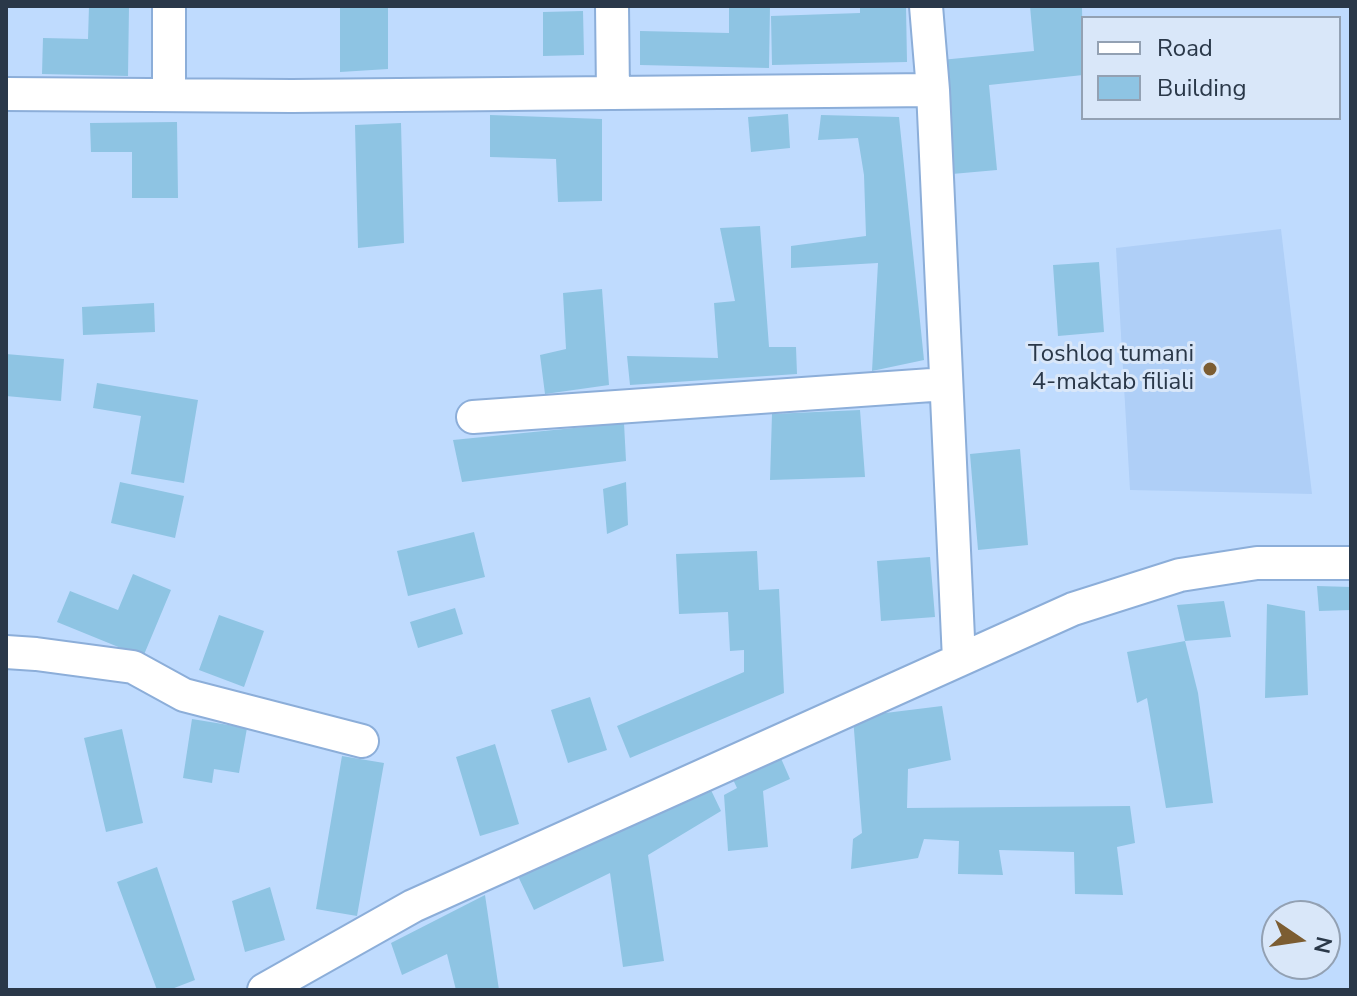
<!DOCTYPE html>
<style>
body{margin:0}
#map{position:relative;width:1357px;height:996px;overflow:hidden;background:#bfdbfe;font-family:"Nunito Sans",sans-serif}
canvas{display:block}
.frame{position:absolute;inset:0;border:8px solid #2a3849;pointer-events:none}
.legend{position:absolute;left:1081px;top:16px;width:260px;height:104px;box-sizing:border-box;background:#d9e7f9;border:2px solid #93a1b3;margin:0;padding:10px 14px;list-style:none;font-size:24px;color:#2a3849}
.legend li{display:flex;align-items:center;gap:16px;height:40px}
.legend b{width:40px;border:2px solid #93a1b3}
.north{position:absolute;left:1261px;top:900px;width:80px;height:80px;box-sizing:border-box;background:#d9e7f9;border:2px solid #93a1b3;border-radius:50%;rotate:103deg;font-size:22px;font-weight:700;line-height:32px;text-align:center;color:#2a3849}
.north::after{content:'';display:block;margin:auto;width:28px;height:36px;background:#7c5d32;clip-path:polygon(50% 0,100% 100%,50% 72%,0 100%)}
</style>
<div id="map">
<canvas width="1357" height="996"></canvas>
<div class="frame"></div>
<ul class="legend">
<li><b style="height:10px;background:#fff"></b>Road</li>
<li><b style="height:22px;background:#8ec4e3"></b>Building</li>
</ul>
<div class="north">N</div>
</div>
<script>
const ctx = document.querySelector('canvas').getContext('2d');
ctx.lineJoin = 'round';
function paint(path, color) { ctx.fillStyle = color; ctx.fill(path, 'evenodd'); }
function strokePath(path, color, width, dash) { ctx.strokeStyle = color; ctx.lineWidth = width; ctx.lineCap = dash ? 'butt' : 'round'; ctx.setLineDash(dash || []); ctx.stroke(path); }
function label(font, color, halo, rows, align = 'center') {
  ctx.font = font + ' "Nunito Sans",sans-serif'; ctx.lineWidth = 6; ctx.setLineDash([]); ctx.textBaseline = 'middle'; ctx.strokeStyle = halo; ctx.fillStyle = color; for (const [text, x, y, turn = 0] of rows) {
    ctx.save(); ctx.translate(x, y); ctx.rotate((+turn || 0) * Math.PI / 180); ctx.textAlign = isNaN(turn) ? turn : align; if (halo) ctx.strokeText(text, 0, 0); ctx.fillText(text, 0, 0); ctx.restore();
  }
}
const built = new Path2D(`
 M 1281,229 L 1312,494 L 1130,490 L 1116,248 Z`);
const building = new Path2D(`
 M 89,6 L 129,6 L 128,76 L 42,74 L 43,38 L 88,39 Z
 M 340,6 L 388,6 L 388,69 L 340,72 Z
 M 729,6 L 770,6 L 769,68 L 640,65 L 640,31 L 729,33 Z
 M 860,6 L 906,6 L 907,62 L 772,65 L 771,16 L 860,13 Z
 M 1030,6 L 1082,6 L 1083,75 L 989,85 L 997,170 L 952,174 L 941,60 L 1034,51 Z
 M 583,11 L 584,55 L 543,56 L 543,12 Z
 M 788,114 L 790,148 L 751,152 L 748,117 Z
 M 490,115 L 602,119 L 602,201 L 558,202 L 556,159 L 490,157 Z
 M 821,115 L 899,117 L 924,360 L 872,371 L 878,263 L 791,268 L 791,246 L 866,236 L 864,175 L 858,138 L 818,140 Z
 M 177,122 L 178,198 L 132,198 L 132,152 L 91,152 L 90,123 Z
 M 401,123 L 404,243 L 358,248 L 355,125 Z
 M 760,226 L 769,347 L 796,347 L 797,374 L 630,385 L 627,356 L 718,358 L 714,303 L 735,301 L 720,228 Z
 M 1099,262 L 1104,332 L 1058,336 L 1053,265 Z
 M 602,289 L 609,385 L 545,394 L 540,355 L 566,349 L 563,293 Z
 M 154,303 L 155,332 L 83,335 L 82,307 Z
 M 6,354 L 64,359 L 61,401 L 6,396 Z
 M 97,383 L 198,400 L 184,483 L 131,474 L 141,416 L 93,408 Z
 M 860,410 L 865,477 L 770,480 L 772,414 Z
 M 624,423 L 626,461 L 462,482 L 453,440 Z
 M 1020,449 L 1028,545 L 978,550 L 970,454 Z
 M 120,482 L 184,496 L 175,538 L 111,523 Z
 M 626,482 L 628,525 L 607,534 L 603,489 Z
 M 474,532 L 485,577 L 408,596 L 397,551 Z
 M 757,551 L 759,590 L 779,589 L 784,693 L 630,758 L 617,726 L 744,672 L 744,650 L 730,651 L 728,612 L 679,614 L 676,554 Z
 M 930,557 L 935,617 L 881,621 L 877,561 Z
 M 133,574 L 171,590 L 143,657 L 57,622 L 70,591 L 118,610 Z
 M 1317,586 L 1351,587 L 1351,610 L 1319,611 Z
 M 1224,601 L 1231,637 L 1185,641 L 1177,605 Z
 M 1267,604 L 1305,611 L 1308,695 L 1265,698 Z
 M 455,608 L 463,634 L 418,648 L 410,622 Z
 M 219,615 L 264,631 L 244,687 L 199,670 Z
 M 1185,641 L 1198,693 L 1213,803 L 1166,808 L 1147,698 L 1137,703 L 1127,652 Z
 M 590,697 L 607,750 L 568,763 L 551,710 Z
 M 942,706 L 951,760 L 908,769 L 907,808 L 1130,806 L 1135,843 L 1117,847 L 1123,895 L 1075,894 L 1074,852 L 999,850 L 1003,875 L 958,874 L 959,841 L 924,839 L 918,858 L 851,869 L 853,839 L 862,833 L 853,717 Z
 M 192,719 L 247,728 L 239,773 L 214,769 L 212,783 L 183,778 Z
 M 122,729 L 143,823 L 106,832 L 84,738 Z
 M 495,744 L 519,824 L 480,836 L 456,757 Z
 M 776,747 L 790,779 L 763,791 L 768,847 L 728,851 L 724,795 L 737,788 L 728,769 Z
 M 342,756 L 384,763 L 357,916 L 316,909 Z
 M 710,788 L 721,811 L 648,855 L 664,961 L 623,967 L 610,873 L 534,910 L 517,874 Z
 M 157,867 L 195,980 L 169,990 L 157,990 L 117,882 Z
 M 270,887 L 285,940 L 245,952 L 232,901 Z
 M 485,895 L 499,990 L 456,990 L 447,954 L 402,975 L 391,943 Z`);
const street = new Path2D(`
 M 612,6 L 613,93
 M 926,6 L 933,90 L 959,660
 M 6,94 L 292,96 L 933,90
 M 169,95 L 169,6
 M 473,417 L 946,384
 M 6,652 L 36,654 L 133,667 L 184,695 L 362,741
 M 264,990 L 413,906 L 1073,609 L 1180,575 L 1257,563 L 1351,563`);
const markers = [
 [1210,369,8,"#7c5d32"]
];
const poiNames = [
 ["Toshloq tumani",1194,355],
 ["4-maktab filiali",1194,383]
];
paint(built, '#afcff7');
paint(building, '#8ec4e3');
strokePath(street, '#8caed9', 36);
strokePath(street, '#fff', 32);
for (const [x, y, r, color] of markers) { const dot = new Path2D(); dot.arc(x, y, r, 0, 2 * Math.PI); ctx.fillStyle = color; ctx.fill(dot); strokePath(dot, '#d9e7f9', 3); }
label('24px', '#2a3849', '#d9e7f9', poiNames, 'right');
</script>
